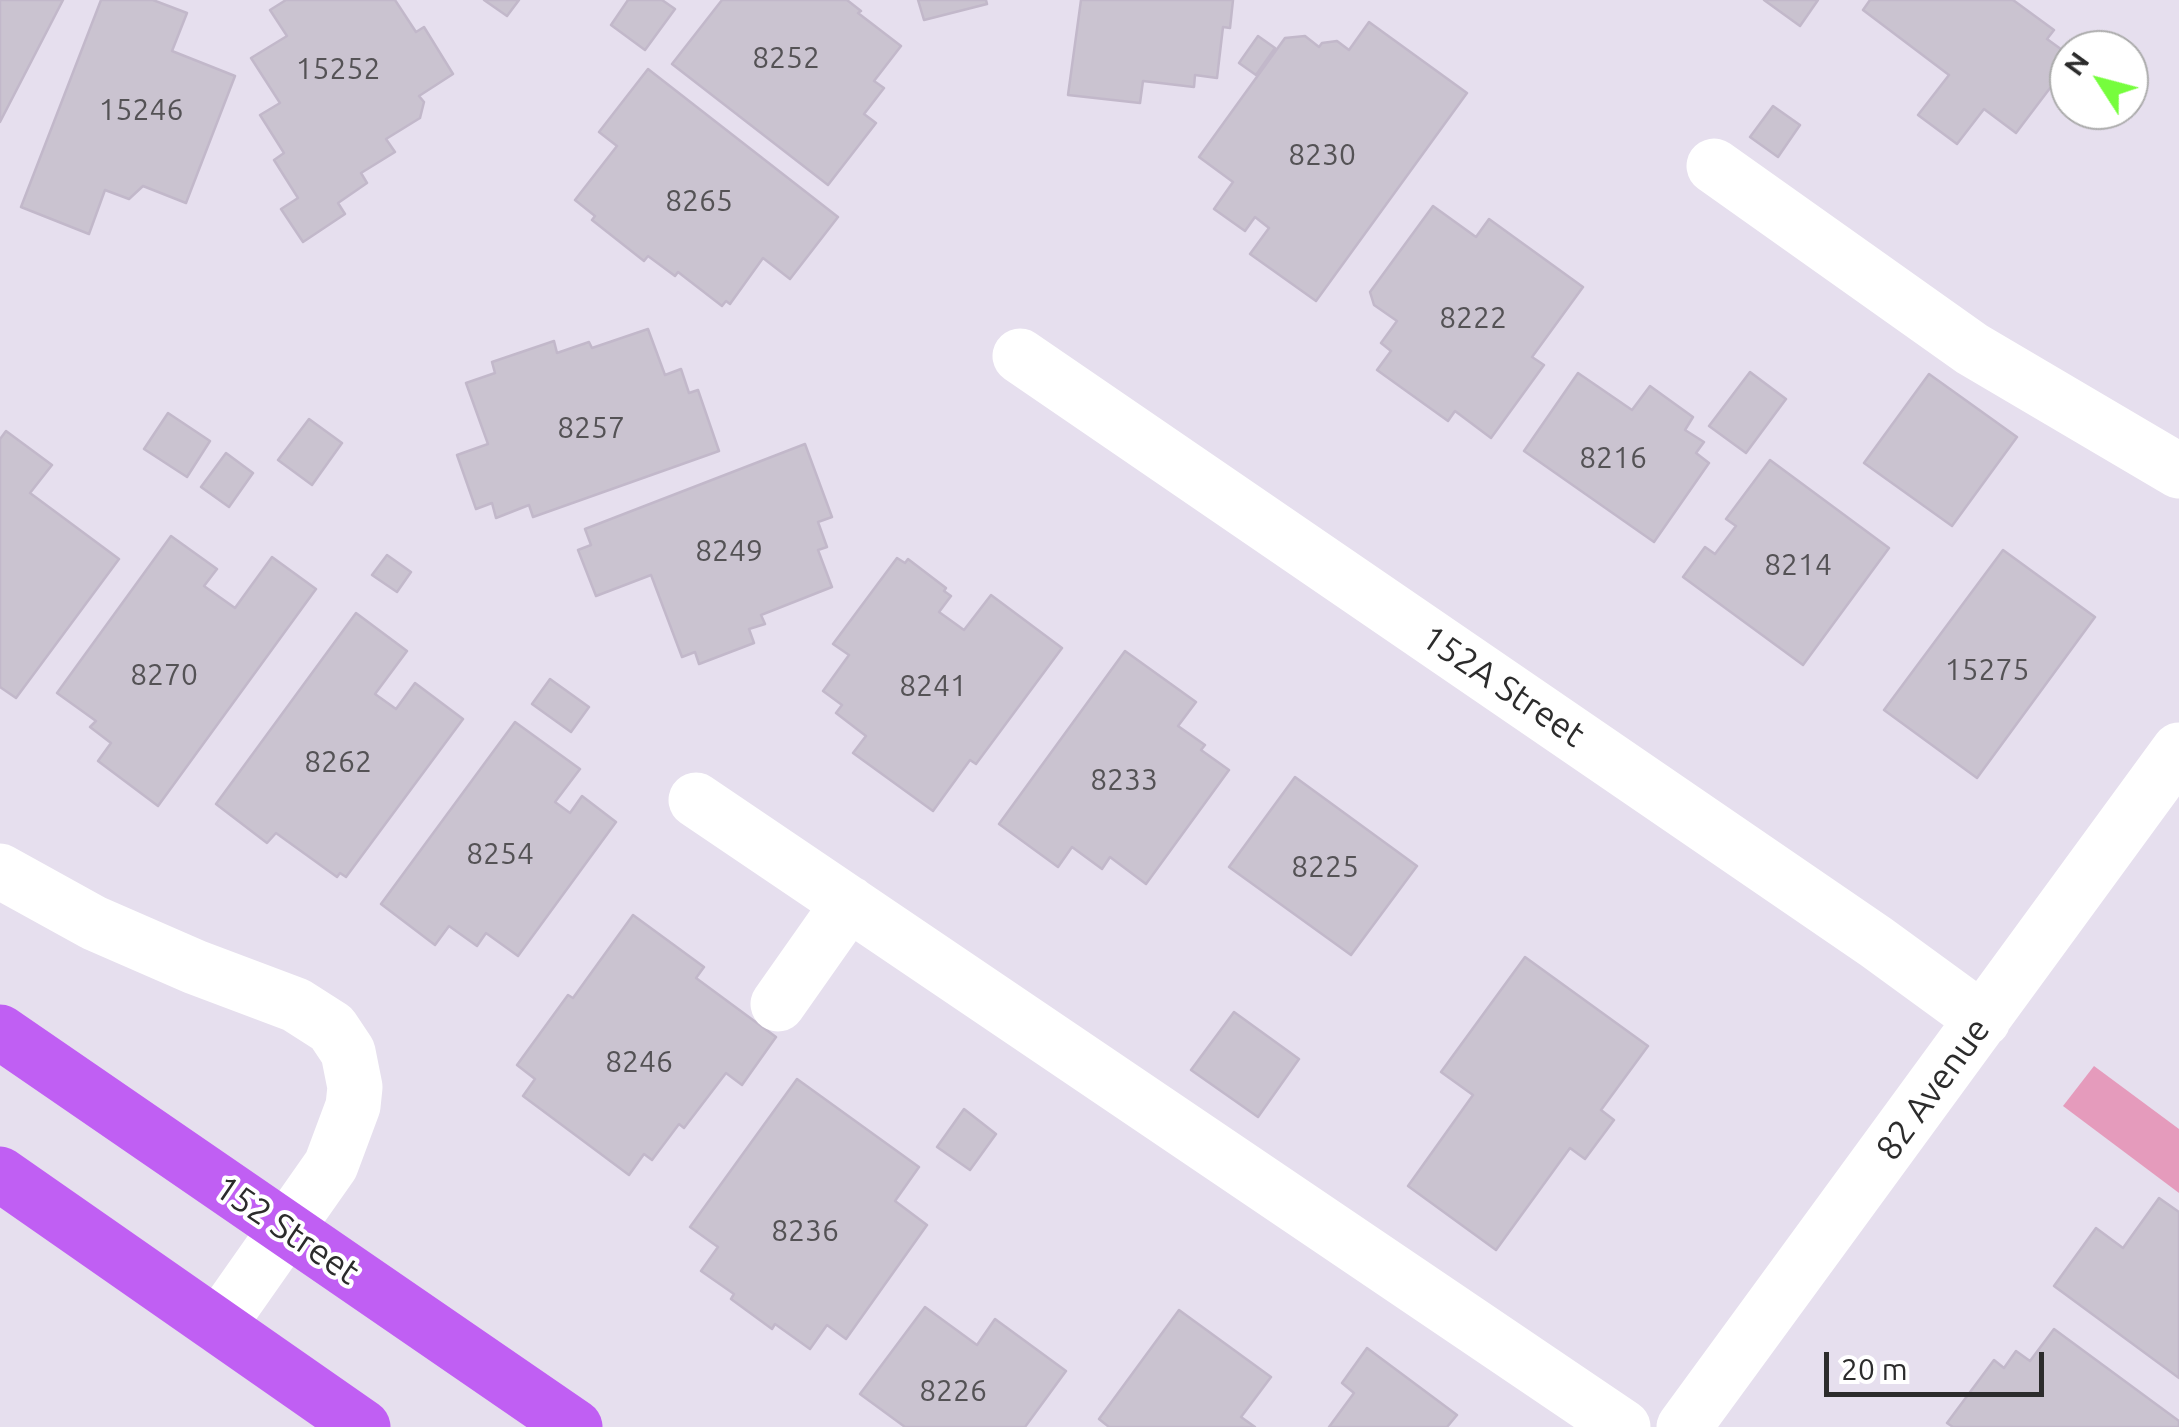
<!DOCTYPE html>
<style>
body{margin:0}
#map{position:relative;width:2179px;height:1427px;overflow:hidden;background:#e6dfee;font-family:Ubuntu,sans-serif}
canvas{display:block}
.north{position:absolute;left:2049px;top:30px;width:100px;height:100px;box-sizing:border-box;background:#fff;border:2px solid #ababab;border-radius:50%;rotate:306deg;font-size:28px;font-weight:700;line-height:40px;text-align:center;color:#2c2c2c}
.north::after{content:'';display:block;margin:auto;width:35px;height:45px;background:#76fd3d;clip-path:polygon(50% 0,100% 100%,50% 72%,0 100%)}
.scale{position:absolute;left:1824px;top:1352px;width:220px;height:45px;box-sizing:border-box;border:5px solid #2c2c2c;border-top:0;padding-left:12px;font-size:30px;line-height:35px;white-space:nowrap;color:#2c2c2c;-webkit-text-stroke:8px #fff;paint-order:stroke}
</style>
<div id="map">
<canvas width="2179" height="1427"></canvas>
<div class="north">N</div>
<div class="scale">20 m</div>
</div>
<script>
const ctx = document.querySelector('canvas').getContext('2d');
ctx.lineJoin = 'round';
function paint(path, color) { ctx.fillStyle = color; ctx.fill(path, 'evenodd'); }
function strokePath(path, color, width, dash) { ctx.strokeStyle = color; ctx.lineWidth = width; ctx.lineCap = dash ? 'butt' : 'round'; ctx.setLineDash(dash || []); ctx.stroke(path); }
function label(font, color, halo, rows, align = 'center') {
  ctx.font = font + ' Ubuntu,sans-serif'; ctx.lineWidth = 8; ctx.setLineDash([]); ctx.textBaseline = 'middle'; ctx.strokeStyle = halo; ctx.fillStyle = color; for (const [text, x, y, turn = 0] of rows) {
    ctx.save(); ctx.translate(x, y); ctx.rotate((+turn || 0) * Math.PI / 180); ctx.textAlign = isNaN(turn) ? turn : align; if (halo) ctx.strokeText(text, 0, 0); ctx.fillText(text, 0, 0); ctx.restore();
  }
}
const green = new Path2D(`
 M 2094,1066 L 2179,1129 L 2179,1193 L 2063,1106 Z`);
const building = new Path2D(`
 M 0,0 L 63,0 L 0,122 Z
 M 101,0 L 153,0 L 187,13 L 172,51 L 235,76 L 186,203 L 143,186 L 129,199 L 105,190 L 89,234 L 21,207 Z
 M 286,0 L 395,0 L 416,32 L 424,27 L 453,74 L 419,96 L 424,102 L 420,118 L 386,139 L 395,152 L 361,173 L 367,183 L 338,203 L 345,214 L 303,242 L 281,209 L 298,198 L 274,160 L 284,153 L 260,115 L 280,103 L 251,58 L 287,36 L 270,10 Z
 M 484,0 L 519,0 L 507,16 Z
 M 628,0 L 662,0 L 675,9 L 645,50 L 611,25 Z
 M 722,0 L 847,0 L 861,11 L 858,13 L 901,46 L 874,81 L 884,88 L 864,114 L 876,123 L 828,185 L 672,64 Z
 M 918,0 L 986,0 L 987,4 L 924,20 Z
 M 1081,0 L 1233,0 L 1230,28 L 1223,27 L 1217,78 L 1195,75 L 1194,87 L 1143,81 L 1140,103 L 1068,95 Z
 M 1764,0 L 1818,0 L 1800,26 Z
 M 1870,0 L 2013,0 L 2054,30 L 2047,39 L 2069,55 L 2069,63 L 2016,133 L 1984,109 L 1957,144 L 1918,115 L 1949,75 L 1863,10 Z
 M 1369,22 L 1467,93 L 1316,301 L 1250,254 L 1269,228 L 1255,217 L 1245,231 L 1214,209 L 1233,182 L 1199,157 L 1285,38 L 1305,36 L 1319,47 L 1322,43 L 1337,41 L 1349,50 Z
 M 1258,36 L 1275,48 L 1256,75 L 1239,63 Z
 M 648,69 L 838,217 L 790,279 L 763,258 L 730,304 L 726,301 L 722,306 L 678,272 L 675,276 L 648,256 L 644,261 L 592,220 L 595,216 L 575,200 L 617,146 L 599,132 Z
 M 1773,106 L 1800,125 L 1778,157 L 1750,137 Z
 M 1433,206 L 1476,237 L 1489,219 L 1583,287 L 1532,357 L 1544,365 L 1491,438 L 1455,411 L 1448,421 L 1377,370 L 1391,351 L 1381,343 L 1397,321 L 1374,305 L 1370,292 Z
 M 648,329 L 665,375 L 681,369 L 689,393 L 698,390 L 719,451 L 533,517 L 529,505 L 496,518 L 492,503 L 476,509 L 457,455 L 488,444 L 466,383 L 495,373 L 492,362 L 554,341 L 557,353 L 589,342 L 592,348 Z
 M 1750,372 L 1786,399 L 1746,453 L 1709,426 Z
 M 1578,373 L 1632,410 L 1650,386 L 1693,417 L 1685,430 L 1704,442 L 1696,453 L 1709,463 L 1654,542 L 1524,451 Z
 M 1929,374 L 2017,437 L 1952,526 L 1864,463 Z
 M 168,413 L 210,441 L 187,477 L 144,449 Z
 M 309,419 L 342,443 L 312,485 L 278,460 Z
 M 6,431 L 52,465 L 30,493 L 119,559 L 16,698 L 0,687 L 0,439 Z
 M 805,444 L 832,517 L 818,522 L 827,547 L 818,550 L 832,587 L 761,615 L 765,624 L 749,629 L 754,643 L 699,664 L 695,652 L 682,657 L 651,575 L 596,596 L 578,550 L 591,545 L 585,529 Z
 M 226,453 L 253,473 L 229,507 L 201,487 Z
 M 1770,460 L 1889,548 L 1803,665 L 1683,577 L 1705,547 L 1715,554 L 1736,526 L 1726,519 Z
 M 171,536 L 217,569 L 204,586 L 235,608 L 272,557 L 316,589 L 158,806 L 98,761 L 111,743 L 90,727 L 96,721 L 57,693 Z
 M 2003,550 L 2095,617 L 1977,778 L 1884,710 Z
 M 387,555 L 411,572 L 397,592 L 372,575 Z
 M 897,558 L 905,563 L 908,559 L 946,588 L 944,591 L 951,596 L 939,612 L 964,630 L 991,595 L 1062,648 L 976,764 L 970,760 L 933,811 L 853,753 L 866,736 L 836,713 L 842,705 L 823,691 L 849,655 L 833,644 Z
 M 356,613 L 407,651 L 375,694 L 396,709 L 415,683 L 463,719 L 346,877 L 340,873 L 337,877 L 276,833 L 267,843 L 216,804 Z
 M 1125,651 L 1196,702 L 1178,726 L 1205,745 L 1201,750 L 1229,770 L 1146,884 L 1110,857 L 1102,869 L 1072,847 L 1058,867 L 999,824 Z
 M 550,679 L 589,707 L 571,732 L 532,704 Z
 M 515,722 L 580,769 L 555,802 L 570,813 L 582,796 L 616,822 L 518,956 L 486,933 L 477,946 L 449,926 L 435,945 L 381,904 Z
 M 1295,777 L 1417,866 L 1351,955 L 1229,867 Z
 M 633,915 L 704,967 L 696,978 L 776,1037 L 742,1085 L 726,1073 L 684,1128 L 679,1124 L 652,1160 L 644,1154 L 629,1175 L 523,1096 L 535,1079 L 517,1065 L 568,995 L 573,998 Z
 M 1525,957 L 1648,1046 L 1601,1110 L 1614,1120 L 1585,1159 L 1570,1148 L 1496,1250 L 1408,1186 L 1473,1095 L 1441,1072 Z
 M 1234,1012 L 1299,1059 L 1258,1117 L 1191,1070 Z
 M 797,1079 L 919,1167 L 895,1201 L 927,1225 L 846,1339 L 827,1325 L 810,1349 L 775,1324 L 772,1329 L 731,1299 L 734,1294 L 701,1271 L 718,1247 L 690,1227 Z
 M 964,1109 L 996,1134 L 970,1170 L 937,1147 Z
 M 2159,1198 L 2179,1212 L 2179,1378 L 2054,1286 L 2096,1228 L 2123,1248 Z
 M 925,1307 L 977,1345 L 995,1319 L 1066,1371 L 1025,1427 L 905,1427 L 860,1394 Z
 M 1179,1310 L 1271,1377 L 1241,1417 L 1255,1427 L 1109,1427 L 1099,1419 Z
 M 2054,1329 L 2179,1421 L 2179,1427 L 1953,1427 L 1947,1423 L 1994,1360 L 2004,1368 L 2016,1351 L 2030,1361 Z
 M 1367,1348 L 1457,1415 L 1447,1427 L 1329,1427 L 1354,1393 L 1342,1383 Z`);
const minor = new Path2D(`
 M 1714,166 L 1972,349 L 2179,471
 M 1020,356 L 1876,942 L 1983,1020
 M 696,800 L 1623,1427
 M 0,871 L 94,923 L 195,967 L 296,1005 L 332,1028 L 348,1052 L 355,1087 L 353,1106 L 331,1165 L 218,1326
 M 778,1004 L 849,903
 M 1684,1427 L 2179,750`);
const major = new Path2D(`
 M 0,1032 L 575,1427
 M 0,1174 L 363,1427`);
const numberNames = [
 ["8252",786,58],
 ["15252",338,69],
 ["15246",141,110],
 ["8230",1322,155],
 ["8265",699,201],
 ["8222",1473,318],
 ["8257",591,428],
 ["8216",1613,458],
 ["8249",729,551],
 ["8214",1798,565],
 ["15275",1987,670],
 ["8270",164,675],
 ["8241",933,686],
 ["8262",338,762],
 ["8233",1124,780],
 ["8254",500,854],
 ["8225",1325,867],
 ["8246",639,1062],
 ["8236",805,1231],
 ["8226",953,1391]
];
const streetNames = [
 ["152A Street",1503,686,34],
 ["82 Avenue",1933,1089,-54],
 ["152 Street",287,1230,34]
];
paint(green, '#e59bbc');
paint(building, '#cac3d0');
strokePath(building, '#c2b8ca', 2.5);
strokePath(minor, '#fff', 55);
strokePath(major, '#c05ff3', 55);
label('30px', '#545255', null, numberNames);
label('35px', '#2c2c2c', '#fff', streetNames);
</script>
